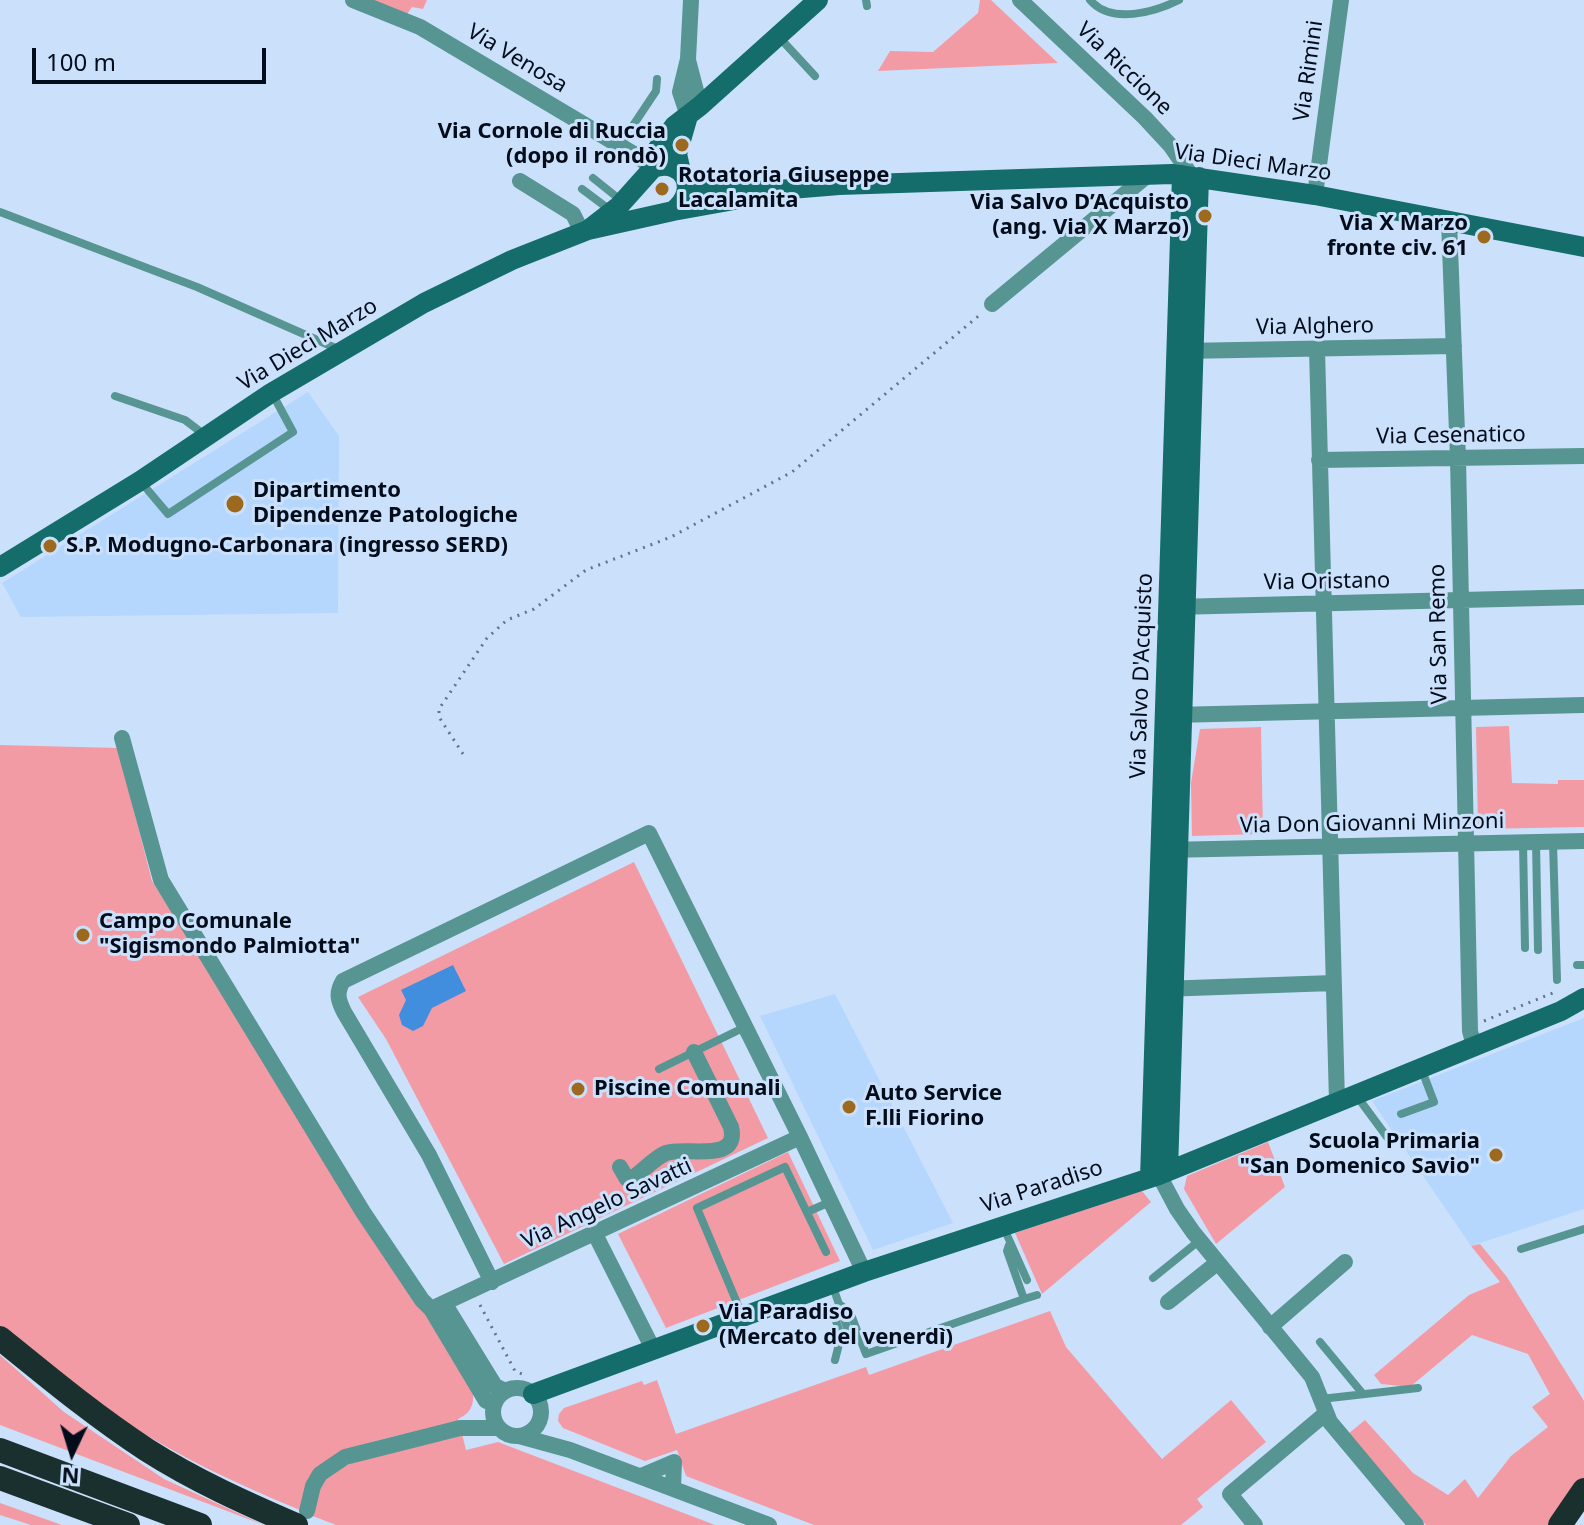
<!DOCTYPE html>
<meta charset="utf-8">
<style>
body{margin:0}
#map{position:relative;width:1584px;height:1525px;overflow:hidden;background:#cbe1fb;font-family:"Noto Sans",sans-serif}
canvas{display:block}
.north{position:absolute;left:32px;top:1413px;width:80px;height:80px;-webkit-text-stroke:6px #cbe1fb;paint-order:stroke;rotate:184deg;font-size:22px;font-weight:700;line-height:32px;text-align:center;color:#020c1a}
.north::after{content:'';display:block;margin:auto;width:28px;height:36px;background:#020c1a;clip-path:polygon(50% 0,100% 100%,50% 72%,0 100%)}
.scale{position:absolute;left:32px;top:48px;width:234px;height:36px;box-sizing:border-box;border:4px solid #020c1a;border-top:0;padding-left:10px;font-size:24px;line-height:28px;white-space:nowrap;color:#020c1a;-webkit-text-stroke:6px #cbe1fb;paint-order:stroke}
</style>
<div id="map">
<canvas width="1584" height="1525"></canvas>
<div class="north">N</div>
<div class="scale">100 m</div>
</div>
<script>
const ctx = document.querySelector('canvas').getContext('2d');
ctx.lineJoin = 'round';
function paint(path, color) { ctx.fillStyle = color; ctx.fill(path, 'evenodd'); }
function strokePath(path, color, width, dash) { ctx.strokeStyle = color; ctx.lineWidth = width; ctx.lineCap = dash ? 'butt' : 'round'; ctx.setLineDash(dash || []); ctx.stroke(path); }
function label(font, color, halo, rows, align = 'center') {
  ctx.font = font + ' "Noto Sans",sans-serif'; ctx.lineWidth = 6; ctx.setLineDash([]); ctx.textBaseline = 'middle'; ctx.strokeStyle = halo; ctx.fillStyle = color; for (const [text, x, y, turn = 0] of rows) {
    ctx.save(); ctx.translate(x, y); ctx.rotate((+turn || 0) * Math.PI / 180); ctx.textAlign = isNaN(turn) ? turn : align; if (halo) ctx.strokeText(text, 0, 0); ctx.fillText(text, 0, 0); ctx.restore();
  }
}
const built = new Path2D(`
 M 308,392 L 339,436 L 338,613 L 21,617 L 2,583 Z
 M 835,994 L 953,1223 L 873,1250 L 760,1016 Z
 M 1584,1018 L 1584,1209 L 1471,1246 L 1372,1101 Z`);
const green = new Path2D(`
 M 367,0 L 427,0 L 423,9 L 412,7 L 403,20 Z
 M 980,0 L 991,0 L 1058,63 L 878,71 L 890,51 L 933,52 L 978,13 Z
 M 1509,726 L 1512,783 L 1558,784 L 1558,780 L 1584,780 L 1584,827 L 1478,829 L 1476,727 Z
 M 1261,727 L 1263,834 L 1192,836 L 1191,783 L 1200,729 Z
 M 0,745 L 118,748 L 152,881 L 471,1382 C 475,1398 475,1412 458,1419 L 458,1423 C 425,1431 336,1443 317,1470 C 309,1481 305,1497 300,1510 C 239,1485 179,1457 124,1421 C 81,1392 41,1358 0,1327 Z
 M 634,862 L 768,1138 L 504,1264 L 386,1039 L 358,997 Z
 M 1268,1142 L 1285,1187 L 1216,1244 L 1184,1189 L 1187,1176 Z
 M 788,1152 L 840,1261 L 666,1328 L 618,1234 Z
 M 1142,1191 L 1151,1202 L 1042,1294 L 1015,1233 Z
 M 1480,1244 L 1507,1277 L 1584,1401 L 1584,1479 L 1550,1525 L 1426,1525 L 1348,1434 L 1365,1420 L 1413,1473 L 1448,1495 L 1465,1479 L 1478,1498 L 1511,1456 L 1548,1427 L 1532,1407 L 1550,1394 L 1528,1354 L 1472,1335 L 1410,1387 L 1381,1384 L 1374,1375 L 1469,1295 L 1500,1282 L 1471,1246 Z
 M 1050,1311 L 1066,1347 L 1162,1459 L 1231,1400 L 1266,1442 L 1197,1499 L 1203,1507 L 1181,1525 L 814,1525 L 686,1476 L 677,1450 L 645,1461 L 563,1428 L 558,1421 L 559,1414 L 564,1408 L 642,1381 L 644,1385 L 657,1380 L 676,1434 L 866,1367 L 869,1375 Z
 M 0,1355 L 64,1412 L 164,1479 L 264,1525 L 0,1425 Z
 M 462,1434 L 466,1450 L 498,1442 L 715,1525 L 336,1525 L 310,1515 C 314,1501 318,1485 329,1475 C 350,1457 431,1442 462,1434 Z
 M 0,1503 L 62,1525 L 31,1525 L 0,1515 Z`);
const water = new Path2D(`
 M 453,965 L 466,991 L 432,1008 L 423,1026 L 413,1031 L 402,1025 L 399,1015 L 406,1000 L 401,990 Z`);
const path = new Path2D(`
 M 463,754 L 439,717 L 439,709 L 487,638 L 507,620 L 534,609 L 586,570 L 671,537 L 792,472 L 982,313
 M 1484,1021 L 1555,992
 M 480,1305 L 515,1371 L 527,1376`);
const lane = new Path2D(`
 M 866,0 L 867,6
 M 1090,0 C 1111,25 1155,12 1179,0
 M 778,36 L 815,76
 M 620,145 L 656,91 L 657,79
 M 593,178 L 623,202
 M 582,189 L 610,210
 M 0,212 L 197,287 L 340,350
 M 115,396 L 185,420 L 206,436
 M 141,482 L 168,514 L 293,432 L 272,393
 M 1523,842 L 1525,948
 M 1536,842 L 1538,950
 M 1553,842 L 1557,980
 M 1577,965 L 1584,965
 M 659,1069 L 745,1027
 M 1356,1095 L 1390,1141
 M 1401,1114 L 1434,1102 L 1421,1068
 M 807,1212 L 830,1202
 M 1003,1226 L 1027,1280
 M 1521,1249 L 1584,1229
 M 1153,1278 L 1200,1240
 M 832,1284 L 852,1342
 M 1024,1299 L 1037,1295
 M 743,1317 L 697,1208 L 785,1167 L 826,1252
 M 1320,1342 L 1363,1394
 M 835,1360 L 841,1336 L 835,1318 L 839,1304 L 850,1312 L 866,1354 L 1024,1299 L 1007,1251 L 1009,1245
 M 1321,1399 L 1418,1388`);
const street = new Path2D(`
 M 353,0 L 420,27 L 637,156 L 653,168
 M 1020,0 L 1145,118 L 1170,145 L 1191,175
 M 688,60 L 700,106
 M 688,116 L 680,92 L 688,59 L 691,0
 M 520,181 L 573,214 L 582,232
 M 1315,195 L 1341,0
 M 1449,221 L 1458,459 L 1470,1031 L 1474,1046
 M 992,304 L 1149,174
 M 1317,349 L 1337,1102
 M 1184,351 L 1454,346
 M 1319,460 L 1584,456
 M 1174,607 L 1584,597
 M 1174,715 L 1584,705
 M 122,738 L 161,880 L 363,1212 L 422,1300 L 431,1309 L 486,1401 L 495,1403
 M 1166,850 L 1584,841
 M 1162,989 L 1333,983
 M 620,1167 L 627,1179 L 630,1180 C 642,1172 654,1158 666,1153 C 686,1146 740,1164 731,1127 L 694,1052
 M 1159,1175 L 1177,1209 L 1193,1232 L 1312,1377 L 1330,1422 L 1416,1525
 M 595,1234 L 654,1351
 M 492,1282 L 429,1155 L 344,1012 C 338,1000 336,993 343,981 L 649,833 L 800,1137 L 864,1272
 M 1168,1302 L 1217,1263
 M 444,1303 L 495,1386 L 505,1391
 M 431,1309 L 800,1137
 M 1270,1327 L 1345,1262
 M493 1412a24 24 0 1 1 48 0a24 24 0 1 1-48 0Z
 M 519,1436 L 570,1450 L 769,1525
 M 641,1476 L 674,1462 L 673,1488
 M 307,1511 L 313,1486 L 320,1474 L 345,1457 L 460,1428 L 499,1428
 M 1255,1525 L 1230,1494 L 1325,1414`);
const secondary = new Path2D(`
 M 653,168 L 653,155 L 674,126 L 700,106 L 818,0
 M 681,172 L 677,154 L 688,116
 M 687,184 L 698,188 L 766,191 L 839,185 L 1172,174 L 1315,195 L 1584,247
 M 673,211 L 751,197
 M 0,567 L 140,481 L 271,393 L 424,303 L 512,260 L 588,230 L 673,211 C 700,191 684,157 653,168 L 619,206 L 588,230
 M 1168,1171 L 1199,177
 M 1150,1178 L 1182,175
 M 533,1394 L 864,1272 L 1159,1175 L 1561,1011 L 1584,998`);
const highway = new Path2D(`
 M 0,1338 C 48,1377 95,1416 147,1450 C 194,1480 245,1503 296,1525
 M 0,1450 L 200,1525
 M 0,1478 L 128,1525
 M 1560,1525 L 1584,1490`);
const markers = [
 [682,145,8,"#9c691e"],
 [662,189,8,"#9c691e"],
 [1205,216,8,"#9c691e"],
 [1484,237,8,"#9c691e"],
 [235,504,10,"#9c691e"],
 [50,546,8,"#9c691e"],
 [83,935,8,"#9c691e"],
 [578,1089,8,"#9c691e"],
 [849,1107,8,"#9c691e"],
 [1496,1155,8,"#9c691e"],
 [703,1326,8,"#9c691e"]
];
const streetNames = [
 ["Via Venosa",517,59,31],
 ["Via Riccione",1124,69,44],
 ["Via Rimini",1309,71,-82],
 ["Via Dieci Marzo",1253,163,8],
 ["Via Alghero",1315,327,-1],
 ["Via Dieci Marzo",308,345,-31],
 ["Via Cesenatico",1451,436,-1],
 ["Via Oristano",1327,582,-1],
 ["Via San Remo",1439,634,-91],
 ["Via Salvo D'Acquisto",1142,676,-88],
 ["Via Don Giovanni Minzoni",1372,824,-1],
 ["Via Paradiso",1042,1187,-18],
 ["Via Angelo Savatti",607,1204,-25]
];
const poiNames = [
 ["Via Cornole di Ruccia",666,132,"right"],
 ["(dopo il rondò)",666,157,"right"],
 ["Rotatoria Giuseppe",678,176],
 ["Lacalamita",678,201],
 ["Via Salvo D’Acquisto",1189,203,"right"],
 ["(ang. Via X Marzo)",1189,228,"right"],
 ["Via X Marzo",1468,224,"right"],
 ["fronte civ. 61",1468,249,"right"],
 ["Dipartimento",253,491],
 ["Dipendenze Patologiche",253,516],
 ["S.P. Modugno-Carbonara (ingresso SERD)",66,546],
 ["Campo Comunale",99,922],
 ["\"Sigismondo Palmiotta\"",99,947],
 ["Piscine Comunali",594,1089],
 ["Auto Service",865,1094],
 ["F.lli Fiorino",865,1119],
 ["Scuola Primaria",1480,1142,"right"],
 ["\"San Domenico Savio\"",1480,1167,"right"],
 ["Via Paradiso",719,1313],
 ["(Mercato del venerdì)",719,1338]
];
paint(built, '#b5d6fd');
paint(green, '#f39ba5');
paint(water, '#418dde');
strokePath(path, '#647488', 3, [2, 6]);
strokePath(lane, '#579592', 8);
strokePath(street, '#579592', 16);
strokePath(secondary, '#146d6a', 20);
strokePath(highway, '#19302f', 24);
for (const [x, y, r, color] of markers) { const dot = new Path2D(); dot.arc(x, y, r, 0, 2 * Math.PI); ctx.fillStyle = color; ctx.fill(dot); strokePath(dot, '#cbe1fb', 3); }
label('22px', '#020c1a', '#cbe1fb', streetNames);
label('bold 22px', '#020c1a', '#cbe1fb', poiNames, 'left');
</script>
